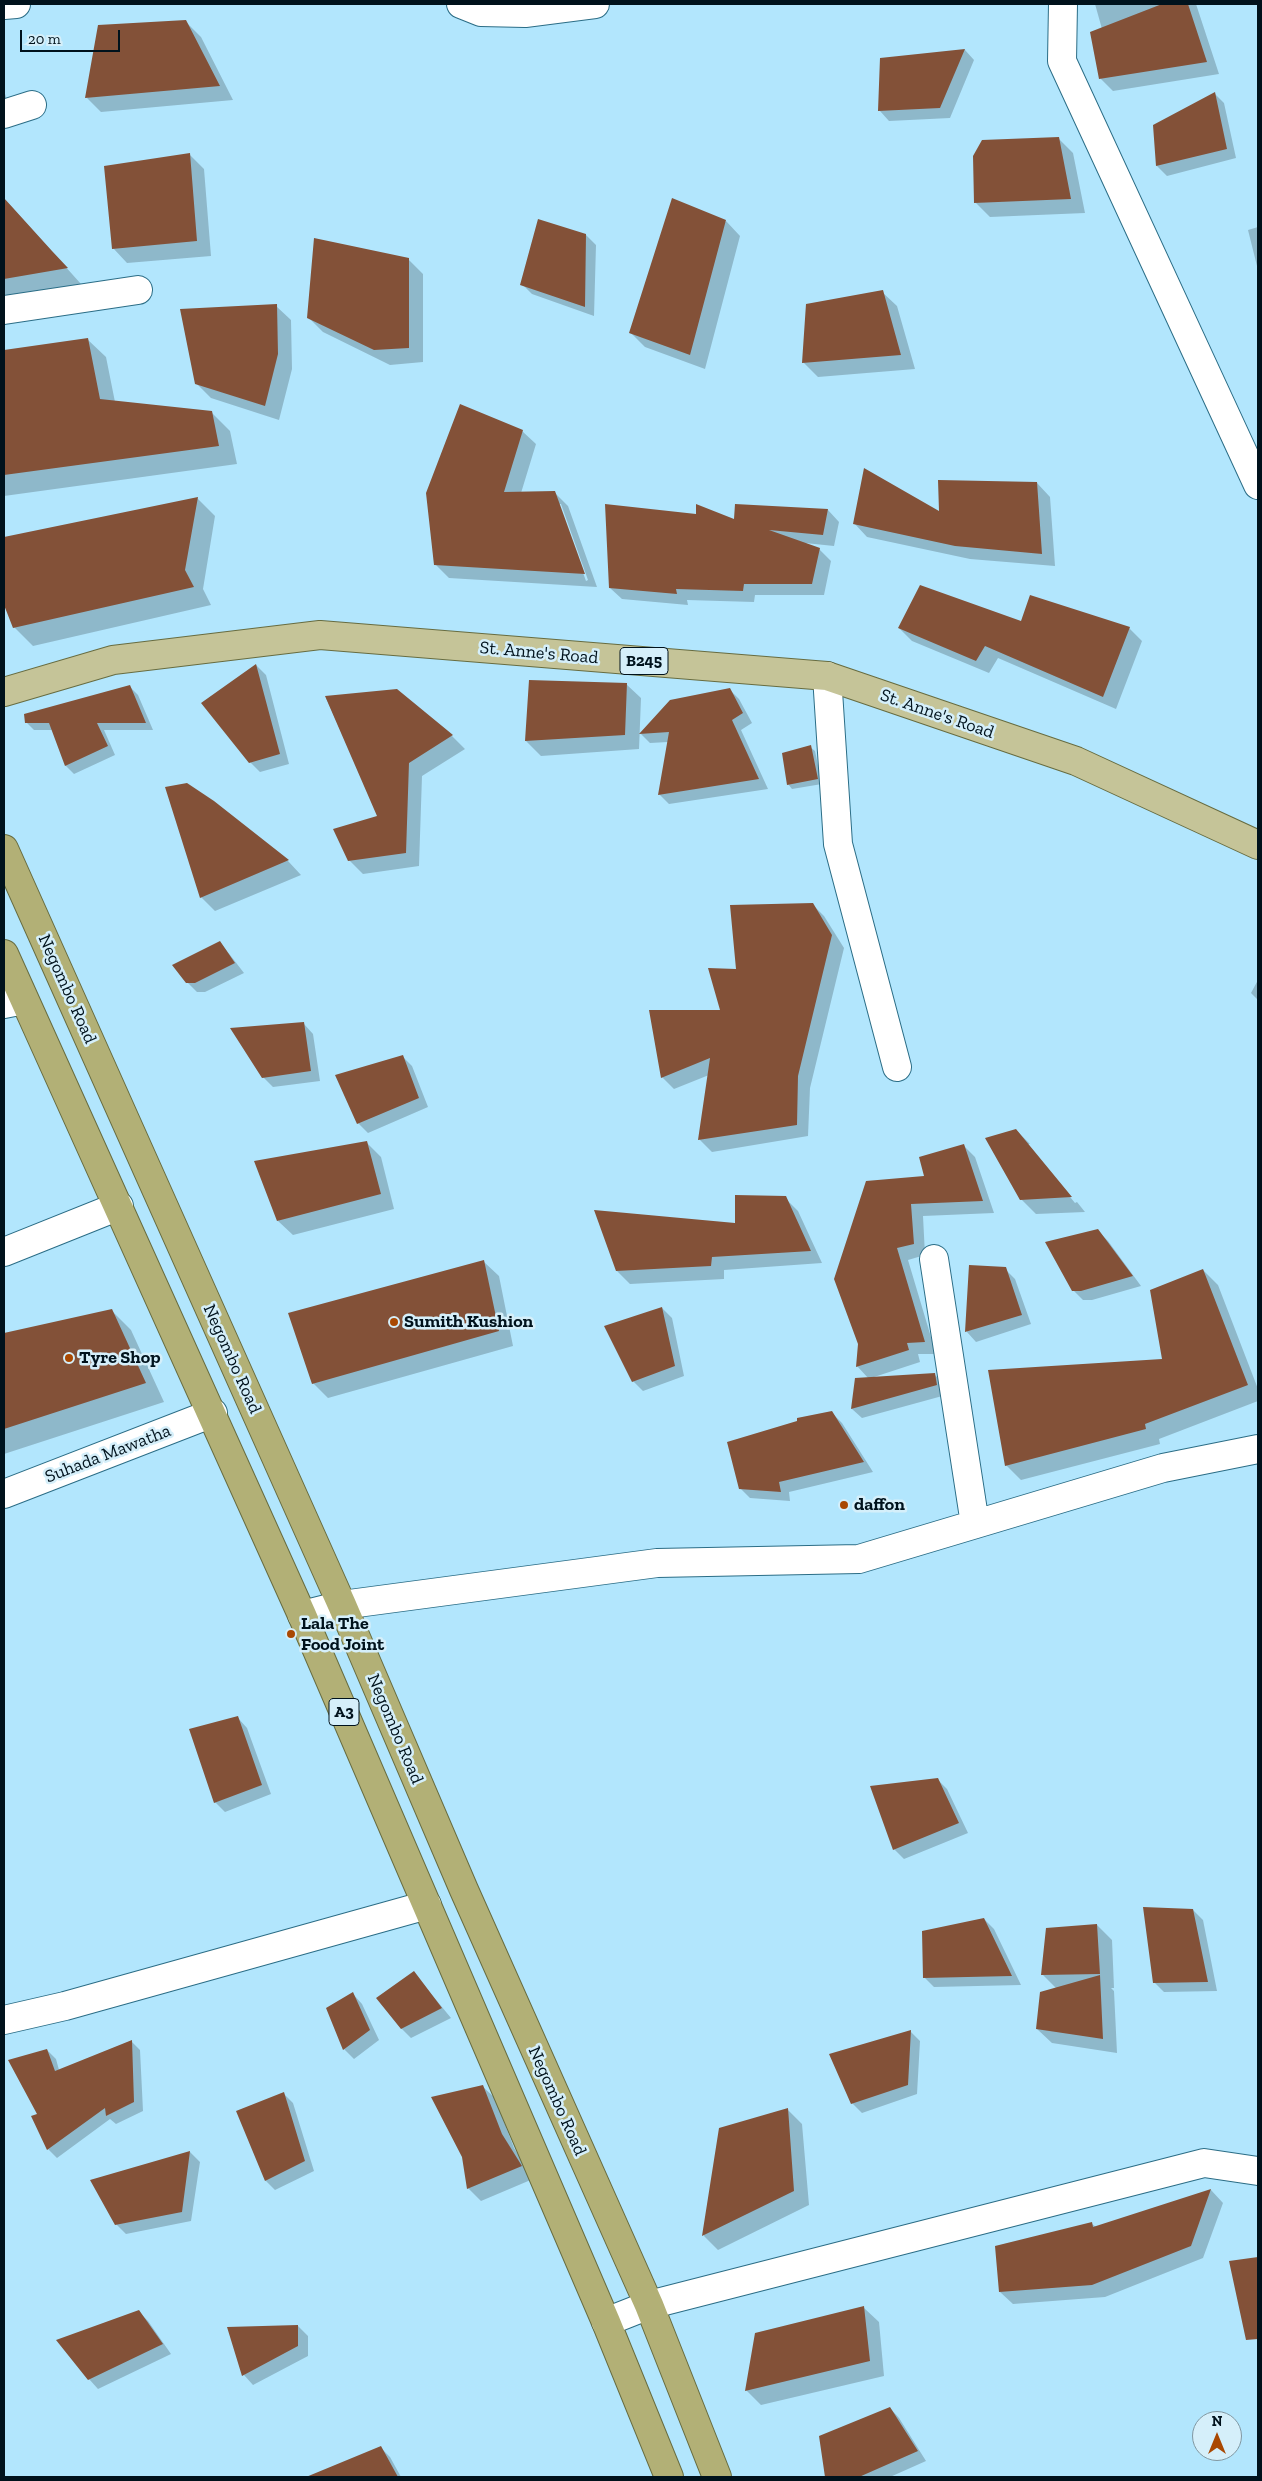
<!DOCTYPE html>
<style>
body{margin:0}
#map{position:relative;width:1262px;height:2481px;overflow:hidden;background:#b2e6fd;font-family:"Zilla Slab",serif}
canvas{display:block}
.frame{position:absolute;inset:0;border:5px solid #00121c;pointer-events:none}
.north{position:absolute;left:1192px;top:2411px;width:50px;height:50px;box-sizing:border-box;background:#d5effa;border:1px solid #8097a1;border-radius:50%;rotate:0deg;font-size:14px;font-weight:700;line-height:20px;text-align:center;color:#00121c}
.north::after{content:'';display:block;margin:auto;width:18px;height:22px;background:#a94802;clip-path:polygon(50% 0,100% 100%,50% 72%,0 100%)}
.scale{position:absolute;left:20px;top:30px;width:100px;height:22px;box-sizing:border-box;border:2px solid #00121c;border-top:0;padding-left:6px;font-size:15px;line-height:18px;white-space:nowrap;color:#00121c;-webkit-text-stroke:4px #d5effa;paint-order:stroke}
</style>
<div id="map">
<canvas width="1262" height="2481"></canvas>
<div class="frame"></div>
<div class="north">N</div>
<div class="scale">20 m</div>
</div>
<script>
const ctx = document.querySelector('canvas').getContext('2d');
ctx.lineJoin = 'round';
function paint(path, color) { ctx.fillStyle = color; ctx.fill(path, 'evenodd'); }
function strokePath(path, color, width, dash) { ctx.strokeStyle = color; ctx.lineWidth = width; ctx.lineCap = dash ? 'butt' : 'round'; ctx.setLineDash(dash || []); ctx.stroke(path); }
function label(font, color, halo, rows, align = 'center') {
  ctx.font = font + ' "Zilla Slab",serif'; ctx.lineWidth = 5; ctx.setLineDash([]); ctx.textBaseline = 'middle'; ctx.strokeStyle = halo; ctx.fillStyle = color; for (const [text, x, y, turn = 0] of rows) {
    ctx.save(); ctx.translate(x, y); ctx.rotate((+turn || 0) * Math.PI / 180); ctx.textAlign = isNaN(turn) ? turn : align; if (halo) ctx.strokeText(text, 0, 0); ctx.fillText(text, 0, 0); ctx.restore();
  }
}
const shadow = new Path2D(`
 M 1095,4 L 1196,4 L 1219,74 L 1113,91 L 1100,78 L 1102,29 Z
 M 186,22 L 201,37 L 233,100 L 101,112 L 87,98 Z
 M 965,50 L 974,60 L 950,118 L 889,121 L 880,111 L 881,59 Z
 M 4,90 L 7,101 L 4,102 Z
 M 1215,94 L 1224,103 L 1236,158 L 1167,176 L 1157,166 L 1155,126 Z
 M 1058,138 L 1073,153 L 1085,213 L 990,217 L 975,202 Z
 M 189,154 L 204,169 L 211,256 L 127,263 L 113,248 Z
 M 4,199 L 11,206 L 81,284 L 4,296 Z
 M 726,221 L 740,236 L 705,369 L 645,347 L 630,332 Z
 M 1258,227 L 1258,270 L 1248,230 Z
 M 586,235 L 596,245 L 594,316 L 532,294 L 522,284 Z
 M 408,259 L 423,274 L 423,362 L 390,365 L 323,332 L 308,317 Z
 M 882,292 L 897,306 L 915,369 L 818,377 L 803,362 Z
 M 276,306 L 291,320 L 292,369 L 279,420 L 211,398 L 196,383 Z
 M 87,339 L 106,357 L 115,402 L 211,412 L 230,431 L 237,464 L 4,496 L 4,351 Z
 M 522,431 L 536,444 L 521,493 L 554,492 L 568,506 L 597,587 L 449,578 L 436,565 ZM 558,504 L 561,504 L 588,580 L 586,581 Z
 M 1037,483 L 1050,497 L 1055,566 L 970,559 L 867,537 L 854,523 L 940,513 Z
 M 197,498 L 215,516 L 203,589 L 211,605 L 33,646 L 14,627 L 4,602 L 4,538 Z
 M 828,510 L 839,522 L 834,546 L 805,543 L 819,549 L 831,561 L 824,595 L 755,595 L 754,602 L 687,600 L 688,605 L 622,599 L 610,588 L 735,521 ZM 752,527 L 769,529 L 769,535 Z
 M 1022,623 L 1129,628 L 1142,641 L 1116,709 L 998,658 L 989,673 L 912,641 L 899,628 Z
 M 256,665 L 266,675 L 289,764 L 260,772 L 250,762 Z
 M 530,682 L 626,684 L 641,698 L 639,749 L 541,756 L 526,741 Z
 M 130,687 L 138,695 L 153,730 L 104,730 L 115,755 L 74,774 L 66,766 L 53,730 L 34,730 L 26,722 Z
 M 729,689 L 739,699 L 752,723 L 741,730 L 768,789 L 669,804 L 659,794 L 668,742 L 650,743 L 641,734 Z
 M 326,698 L 452,736 L 465,749 L 422,776 L 419,866 L 363,874 L 349,860 L 379,817 Z
 M 810,747 L 815,751 L 822,784 L 792,789 L 788,784 Z
 M 187,784 L 288,861 L 301,875 L 215,911 L 201,897 Z
 M 812,904 L 824,916 L 844,948 L 810,1088 L 808,1136 L 712,1152 L 700,1140 L 709,1075 L 674,1089 L 662,1077 L 722,1011 L 738,971 Z
 M 220,942 L 244,973 L 205,992 L 197,992 L 187,982 Z
 M 1258,980 L 1258,1000 L 1251,993 Z
 M 304,1024 L 313,1034 L 320,1081 L 273,1087 L 263,1077 Z
 M 402,1056 L 412,1066 L 428,1107 L 368,1133 L 358,1123 Z
 M 1016,1130 L 1030,1144 L 1027,1144 L 1075,1203 L 1077,1202 L 1085,1212 L 1036,1214 L 1021,1199 Z
 M 366,1142 L 381,1157 L 394,1209 L 293,1235 L 278,1221 Z
 M 963,1145 L 975,1157 L 994,1213 L 923,1216 L 925,1255 L 908,1260 L 936,1354 L 918,1354 L 920,1362 L 871,1378 L 934,1374 L 944,1384 L 946,1395 L 862,1418 L 852,1409 L 856,1379 L 869,1379 L 857,1366 L 860,1344 L 836,1279 L 925,1178 Z
 M 785,1198 L 798,1211 L 822,1263 L 724,1270 L 724,1279 L 630,1284 L 617,1271 L 736,1225 Z
 M 1098,1231 L 1108,1241 L 1141,1286 L 1092,1300 L 1083,1300 L 1073,1290 Z
 M 484,1262 L 499,1276 L 513,1346 L 328,1398 L 313,1383 Z
 M 970,1267 L 1005,1269 L 1015,1279 L 1031,1324 L 976,1342 L 967,1332 Z
 M 1203,1270 L 1218,1285 L 1258,1389 L 1258,1401 L 1159,1439 L 1160,1444 L 1021,1480 L 1006,1465 L 1163,1360 Z
 M 662,1308 L 672,1318 L 684,1376 L 643,1391 L 633,1381 Z
 M 112,1311 L 131,1330 L 164,1402 L 4,1454 L 4,1335 Z
 M 832,1413 L 842,1423 L 873,1472 L 789,1492 L 790,1501 L 750,1498 L 740,1488 Z
 M 238,1718 L 247,1728 L 271,1794 L 225,1812 L 215,1802 Z
 M 937,1779 L 947,1789 L 968,1833 L 904,1859 L 894,1849 Z
 M 1193,1910 L 1203,1920 L 1217,1991 L 1164,1992 L 1154,1982 Z
 M 984,1919 L 994,1929 L 1021,1985 L 934,1987 L 924,1977 Z
 M 1097,1925 L 1112,1940 L 1114,1988 L 1111,1988 L 1114,1991 L 1117,2053 L 1052,2043 L 1037,2029 L 1057,1989 L 1043,1975 Z
 M 414,1973 L 451,2018 L 411,2038 L 401,2028 Z
 M 353,1994 L 362,2004 L 379,2040 L 354,2059 L 344,2049 L 328,2008 Z
 M 911,2032 L 920,2041 L 917,2094 L 862,2113 L 852,2103 Z
 M 131,2041 L 140,2050 L 143,2111 L 116,2124 L 110,2119 L 57,2158 L 48,2149 L 39,2115 L 47,2050 L 56,2059 L 59,2070 Z
 M 482,2086 L 495,2098 L 514,2148 L 533,2179 L 481,2201 L 468,2188 Z
 M 283,2093 L 293,2103 L 314,2171 L 275,2190 L 266,2181 Z
 M 787,2109 L 802,2124 L 809,2205 L 718,2250 L 704,2236 L 720,2129 Z
 M 190,2152 L 200,2162 L 191,2221 L 126,2234 L 116,2224 L 92,2180 Z
 M 1211,2190 L 1223,2203 L 1203,2258 L 1105,2297 L 1013,2304 L 1000,2292 L 1092,2224 L 1096,2227 Z
 M 1258,2258 L 1258,2333 L 1254,2335 L 1231,2262 Z
 M 864,2308 L 879,2322 L 884,2376 L 761,2405 L 746,2390 Z
 M 138,2311 L 148,2321 L 171,2354 L 98,2389 L 89,2379 Z
 M 298,2326 L 308,2336 L 308,2356 L 253,2385 L 244,2375 Z
 M 890,2408 L 899,2418 L 926,2461 L 890,2477 L 826,2477 L 821,2437 Z
 M 380,2447 L 390,2457 L 401,2477 L 347,2477 L 338,2465 Z`);
const building = new Path2D(`
 M 1162,4 L 1188,4 L 1207,62 L 1099,79 L 1090,32 Z
 M 186,20 L 220,86 L 85,98 L 98,25 Z
 M 965,49 L 940,108 L 878,111 L 880,58 Z
 M 1215,92 L 1227,149 L 1156,166 L 1153,125 Z
 M 1059,137 L 1071,199 L 974,203 L 973,156 L 982,140 Z
 M 190,153 L 197,241 L 112,249 L 104,166 Z
 M 4,198 L 52,251 L 68,268 L 4,279 Z
 M 672,198 L 726,220 L 690,355 L 629,333 Z
 M 538,219 L 586,234 L 585,307 L 520,285 Z
 M 314,238 L 409,258 L 409,348 L 374,350 L 307,318 Z
 M 883,290 L 901,355 L 802,363 L 806,304 Z
 M 277,304 L 278,354 L 265,406 L 195,384 L 180,309 Z
 M 88,338 L 100,399 L 212,411 L 219,446 L 4,475 L 4,350 Z
 M 460,404 L 523,430 L 504,492 L 555,491 L 585,574 L 434,565 L 426,493 Z
 M 864,468 L 939,511 L 938,480 L 1037,482 L 1042,554 L 955,546 L 853,524 Z
 M 198,497 L 185,570 L 194,587 L 13,628 L 4,605 L 4,537 Z
 M 605,504 L 696,514 L 696,504 L 734,519 L 735,504 L 828,509 L 823,535 L 769,530 L 820,548 L 812,584 L 744,584 L 743,591 L 676,589 L 677,594 L 609,588 Z
 M 920,585 L 1021,621 L 1030,595 L 1130,627 L 1103,697 L 985,646 L 976,661 L 898,628 Z
 M 256,664 L 280,754 L 249,763 L 201,703 Z
 M 529,680 L 627,683 L 625,735 L 525,741 Z
 M 130,685 L 146,723 L 97,723 L 108,746 L 65,766 L 49,723 L 25,723 L 24,714 Z
 M 730,688 L 743,713 L 732,720 L 759,779 L 658,795 L 669,732 L 639,734 L 670,700 Z
 M 397,689 L 453,735 L 409,763 L 406,853 L 348,861 L 333,829 L 377,816 L 325,696 Z
 M 811,745 L 818,779 L 787,785 L 782,753 Z
 M 187,783 L 214,801 L 289,860 L 200,898 L 165,787 Z
 M 813,903 L 832,935 L 798,1076 L 797,1125 L 698,1140 L 710,1058 L 661,1078 L 649,1010 L 720,1010 L 708,968 L 736,969 L 730,905 Z
 M 220,941 L 235,963 L 195,983 L 186,983 L 172,965 Z
 M 304,1022 L 311,1071 L 262,1078 L 230,1028 Z
 M 403,1055 L 419,1098 L 357,1124 L 335,1075 Z
 M 1016,1129 L 1072,1197 L 1020,1200 L 985,1138 Z
 M 367,1141 L 381,1194 L 277,1221 L 254,1161 Z
 M 964,1144 L 983,1201 L 911,1204 L 914,1244 L 897,1248 L 925,1342 L 907,1343 L 909,1350 L 856,1367 L 858,1344 L 834,1279 L 866,1181 L 924,1176 L 919,1157 Z
 M 735,1195 L 786,1196 L 811,1251 L 712,1257 L 711,1266 L 616,1271 L 594,1210 L 735,1223 Z
 M 1098,1229 L 1133,1276 L 1081,1291 L 1072,1291 L 1045,1242 Z
 M 484,1260 L 499,1331 L 312,1384 L 288,1313 Z
 M 969,1265 L 1006,1267 L 1022,1315 L 965,1332 Z
 M 1203,1269 L 1248,1385 L 1145,1424 L 1146,1429 L 1005,1466 L 988,1370 L 1162,1359 L 1150,1290 Z
 M 662,1307 L 675,1366 L 632,1382 L 604,1326 Z
 M 112,1309 L 146,1383 L 4,1429 L 4,1333 Z
 M 935,1373 L 937,1385 L 851,1409 L 855,1378 Z
 M 832,1411 L 864,1462 L 779,1482 L 781,1492 L 739,1489 L 727,1442 L 797,1421 L 797,1418 Z
 M 238,1716 L 262,1785 L 214,1803 L 189,1729 Z
 M 938,1778 L 959,1823 L 893,1850 L 870,1786 Z
 M 1143,1907 L 1193,1909 L 1208,1982 L 1153,1983 Z
 M 984,1918 L 1012,1976 L 923,1978 L 922,1931 Z
 M 1097,1924 L 1100,1974 L 1041,1975 L 1046,1928 Z
 M 414,1971 L 442,2008 L 401,2029 L 376,1998 Z
 M 1100,1975 L 1103,2039 L 1036,2029 L 1040,1992 Z
 M 353,1992 L 370,2030 L 343,2050 L 326,2008 Z
 M 911,2030 L 908,2085 L 851,2104 L 829,2054 Z
 M 132,2040 L 134,2102 L 106,2116 L 105,2108 L 47,2150 L 31,2116 L 37,2114 L 8,2060 L 47,2049 L 55,2071 Z
 M 483,2085 L 502,2134 L 522,2166 L 467,2189 L 462,2157 L 431,2097 Z
 M 284,2092 L 305,2161 L 265,2181 L 236,2111 Z
 M 788,2108 L 794,2191 L 702,2236 L 719,2128 Z
 M 190,2151 L 182,2212 L 115,2225 L 90,2180 Z
 M 1211,2189 L 1191,2246 L 1092,2285 L 999,2292 L 995,2246 L 1092,2222 L 1093,2227 Z
 M 1258,2257 L 1258,2339 L 1246,2340 L 1229,2261 Z
 M 864,2306 L 870,2361 L 745,2391 L 755,2333 Z
 M 139,2310 L 163,2344 L 88,2380 L 56,2340 Z
 M 298,2325 L 298,2346 L 242,2376 L 227,2327 Z
 M 890,2407 L 918,2451 L 859,2477 L 825,2477 L 819,2436 Z
 M 381,2446 L 398,2477 L 306,2477 Z`);
const minor = new Path2D(`
 M 461,4 L 481,12 L 525,13 L 595,4
 M 1063,4 L 1062,61 L 1258,485
 M 4,5 L 16,4
 M 4,114 L 32,105
 M 4,310 L 138,290
 M 827,676 L 838,844 L 897,1067
 M 4,1004 L 24,1000
 M 4,1252 L 119,1206
 M 934,1259 L 975,1524
 M 4,1494 L 213,1413
 M 302,1615 L 342,1605 L 657,1563 L 859,1559 L 1163,1468 L 1258,1449
 M 4,2020 L 65,2006 L 427,1905`);
const tertiary = new Path2D(`
 M 606,2322 L 649,2305 L 1204,2163 L 1258,2171`);
const primary = new Path2D(`
 M 4,692 L 113,660 L 320,635 L 827,676 L 1076,761 L 1258,845`);
const trunk = new Path2D(`
 M 4,849 L 342,1605 L 464,1890 L 649,2305 L 717,2477
 M 4,954 L 302,1615 L 606,2322 L 669,2477`);
const markers = [
 [394,1322,5,"#a94802"],
 [69,1358,5,"#a94802"],
 [844,1505,5,"#a94802"],
 [291,1634,5,"#a94802"]
];
const shields = [
 [644,661,48],
 [344,1712,30]
];
const shieldNames = [
 ["B245",644,661],
 ["A3",344,1712]
];
const streetNames = [
 ["St. Anne's Road",539,653,5],
 ["St. Anne's Road",937,714,19],
 ["Negombo Road",67,989,66],
 ["Negombo Road",232,1359,66],
 ["Suhada Mawatha",108,1454,-21],
 ["Negombo Road",395,1729,67],
 ["Negombo Road",557,2101,66]
];
const poiNames = [
 ["Sumith Kushion",404,1322],
 ["Tyre Shop",79,1358],
 ["daffon",854,1505],
 ["Lala The",301,1624],
 ["Food Joint",301,1645]
];
paint(shadow, '#0003');
paint(building, '#835138');
strokePath(minor, '#2b6d86', 30);
strokePath(tertiary, '#2b6d86', 30);
strokePath(primary, '#676c40', 30);
strokePath(trunk, '#676c40', 30);
strokePath(minor, '#fff', 28);
strokePath(tertiary, '#fff', 28);
strokePath(primary, '#c5c498', 28);
strokePath(trunk, '#b2b076', 28);
for (const [x, y, r, color] of markers) { const dot = new Path2D(); dot.arc(x, y, r, 0, 2 * Math.PI); ctx.fillStyle = color; ctx.fill(dot); strokePath(dot, '#d5effa', 2); }
for (const [x, y, w] of shields) { const box = new Path2D(); box.roundRect(x - w / 2, y - 13.5, w, 27, 4); ctx.fillStyle = '#d5effa'; ctx.fill(box); strokePath(box, '#00121c', 1); }
label('bold 16px', '#00121c', null, shieldNames);
label('18px', '#00121c', '#d5effa', streetNames);
label('bold 18px', '#00121c', '#d5effa', poiNames, 'left');
</script>
